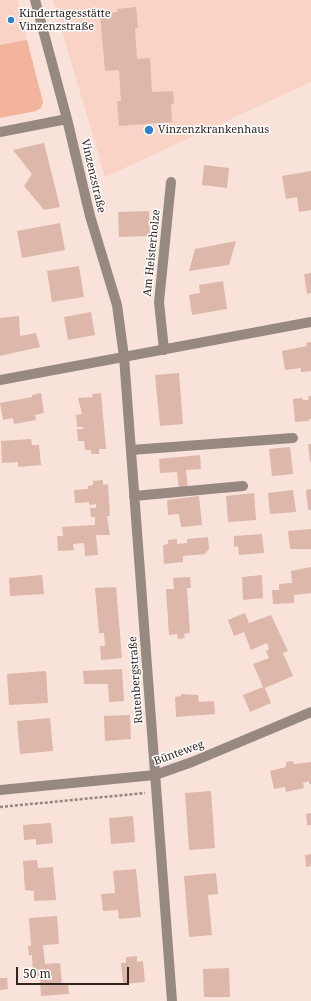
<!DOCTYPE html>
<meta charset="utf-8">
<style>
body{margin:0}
#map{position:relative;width:311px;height:1001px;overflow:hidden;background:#f9e2da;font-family:"Noto Serif",serif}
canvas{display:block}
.scale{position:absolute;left:16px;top:967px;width:113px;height:18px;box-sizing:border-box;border:2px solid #32241f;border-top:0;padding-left:5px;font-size:12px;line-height:14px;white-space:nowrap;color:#32241f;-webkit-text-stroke:3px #fff;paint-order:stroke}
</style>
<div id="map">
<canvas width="311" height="1001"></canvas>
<div class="scale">50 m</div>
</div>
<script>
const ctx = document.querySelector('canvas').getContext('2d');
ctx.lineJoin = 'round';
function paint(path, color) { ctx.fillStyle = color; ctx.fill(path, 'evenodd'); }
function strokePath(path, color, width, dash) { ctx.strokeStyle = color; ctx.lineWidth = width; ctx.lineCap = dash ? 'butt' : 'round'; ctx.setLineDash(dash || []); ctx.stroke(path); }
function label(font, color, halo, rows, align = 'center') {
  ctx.font = font + ' "Noto Serif",serif'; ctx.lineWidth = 3; ctx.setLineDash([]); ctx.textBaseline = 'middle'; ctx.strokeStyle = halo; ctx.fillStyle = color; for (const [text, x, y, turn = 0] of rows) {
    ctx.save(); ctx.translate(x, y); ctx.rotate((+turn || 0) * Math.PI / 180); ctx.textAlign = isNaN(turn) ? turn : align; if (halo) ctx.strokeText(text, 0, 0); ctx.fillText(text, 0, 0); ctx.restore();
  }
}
const built = new Path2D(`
 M 0,0 L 18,0 L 27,40 L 0,45 Z
 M 53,0 L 311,0 L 311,82 L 105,177 Z`);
const green = new Path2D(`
 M 27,40 L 43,102 L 41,108 L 36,111 L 0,118 L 0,45 Z`);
const building = new Path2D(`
 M 136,7 L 138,28 L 135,28 L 137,59 L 150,58 L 152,92 L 173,91 L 174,104 L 171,104 L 172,122 L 119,126 L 117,101 L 121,101 L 119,70 L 105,71 L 100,14 L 117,12 L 117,9 Z
 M 44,143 L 60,207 L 44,210 L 24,186 L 32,174 L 13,150 Z
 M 204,165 L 229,168 L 227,188 L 202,185 Z
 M 311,171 L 311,210 L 299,212 L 297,197 L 286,199 L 282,176 Z
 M 149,211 L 150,236 L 119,237 L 118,212 Z
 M 60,223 L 65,250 L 22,258 L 17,231 Z
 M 236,241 L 229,265 L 189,271 L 195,249 Z
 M 79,266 L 84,297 L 52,302 L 47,271 Z
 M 311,273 L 311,293 L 307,294 L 304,274 Z
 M 223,281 L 227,309 L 192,315 L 189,295 L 200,293 L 199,285 Z
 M 91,312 L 95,335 L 68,340 L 64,317 Z
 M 19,316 L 20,336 L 36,333 L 40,347 L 0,356 L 0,318 Z
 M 311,342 L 311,371 L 301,372 L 301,368 L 285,370 L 282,351 L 307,346 L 306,343 Z
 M 179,373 L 183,424 L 160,426 L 155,375 Z
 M 41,393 L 44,413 L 35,415 L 36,420 L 14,424 L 13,418 L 3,420 L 0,403 L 32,397 L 32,395 Z
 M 101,393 L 106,449 L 99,449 L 99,454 L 91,454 L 91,450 L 85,450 L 84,441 L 78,441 L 77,429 L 83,429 L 83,427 L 77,427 L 76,415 L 82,414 L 78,398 L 93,397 L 92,394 Z
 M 309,396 L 311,396 L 311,419 L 309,419 L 309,421 L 295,422 L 293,399 L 302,398 L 303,400 L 308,400 Z
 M 31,439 L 32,445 L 39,445 L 41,465 L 18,467 L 18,462 L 2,463 L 1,441 Z
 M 308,444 L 311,444 L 311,462 L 310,462 Z
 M 290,447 L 293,474 L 272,476 L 269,449 Z
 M 200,455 L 201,469 L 186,470 L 188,489 L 179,490 L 177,472 L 160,473 L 159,459 Z
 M 103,480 L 103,485 L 108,484 L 110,516 L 107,516 L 110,535 L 96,535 L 98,555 L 85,556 L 84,543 L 73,544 L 74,550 L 58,551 L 57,536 L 63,536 L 62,527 L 95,525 L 95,517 L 91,517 L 90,508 L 96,508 L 96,504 L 89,505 L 89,502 L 75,503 L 74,490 L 88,489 L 88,486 L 93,485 L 93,481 Z
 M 311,489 L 311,510 L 308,510 L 306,490 Z
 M 293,490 L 296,512 L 270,514 L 268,493 Z
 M 254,493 L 256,520 L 228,522 L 226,496 Z
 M 199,496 L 202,525 L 181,527 L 179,514 L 168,515 L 167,500 Z
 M 311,529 L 311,549 L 290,549 L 288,531 Z
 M 262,534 L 264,553 L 239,555 L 238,546 L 234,547 L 234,536 Z
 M 208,537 L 209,549 L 205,554 L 183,556 L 183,562 L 164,564 L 163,545 L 168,544 L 168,540 L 177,539 L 177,544 L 187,543 L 187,539 Z
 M 311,567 L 311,593 L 294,595 L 294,603 L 273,604 L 272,590 L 279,590 L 279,584 L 292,583 L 291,571 Z
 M 42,575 L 44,594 L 10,596 L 9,578 Z
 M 262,575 L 263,598 L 243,600 L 242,577 Z
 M 190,577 L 191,588 L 187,588 L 190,633 L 184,634 L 185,638 L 178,639 L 177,634 L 169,635 L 166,589 L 174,589 L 173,578 Z
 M 116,587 L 122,658 L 101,660 L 100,646 L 105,646 L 104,633 L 99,633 L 95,588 Z
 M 245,613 L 249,623 L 271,615 L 288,651 L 283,653 L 293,676 L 265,688 L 271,703 L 250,712 L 243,695 L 263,687 L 253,664 L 269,658 L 266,651 L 269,649 L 267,643 L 251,650 L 244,632 L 234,636 L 228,620 Z
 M 122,669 L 124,701 L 109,702 L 108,684 L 84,684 L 83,671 Z
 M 46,671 L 48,703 L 9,705 L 7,674 Z
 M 181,694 L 198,695 L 199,702 L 214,701 L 215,714 L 176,717 L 175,697 L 181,696 Z
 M 130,715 L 131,739 L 105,741 L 104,716 Z
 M 50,718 L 53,751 L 20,754 L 17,721 Z
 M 293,761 L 294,764 L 311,762 L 311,784 L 309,784 L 309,781 L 303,783 L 304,788 L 286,792 L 285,787 L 274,789 L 270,771 L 286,767 L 286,762 Z
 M 211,791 L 215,848 L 189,850 L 185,793 Z
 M 311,813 L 311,825 L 307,825 L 306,814 Z
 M 133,816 L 135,842 L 111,844 L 109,818 Z
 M 51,823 L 53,843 L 36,845 L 36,839 L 24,840 L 23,825 Z
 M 311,854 L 311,866 L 306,867 L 305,855 Z
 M 37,860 L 38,868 L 53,867 L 56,900 L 34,901 L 34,891 L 25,890 L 23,861 Z
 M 136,869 L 141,917 L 119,919 L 118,910 L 103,911 L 101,894 L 115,893 L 113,871 Z
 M 216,873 L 218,894 L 208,895 L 212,935 L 189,937 L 184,876 Z
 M 57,916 L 59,944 L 43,945 L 45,964 L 60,963 L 62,985 L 68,984 L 69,994 L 41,996 L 40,976 L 33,976 L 32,955 L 29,955 L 28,946 L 31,946 L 29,918 Z
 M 137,956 L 137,962 L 143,961 L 145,982 L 123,984 L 121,963 L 126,963 L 126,957 Z
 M 229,968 L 230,997 L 204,997 L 203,969 Z
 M 0,978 L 7,978 L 8,989 L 0,990 Z`);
const path = new Path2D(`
 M 0,807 L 145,793`);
const minor = new Path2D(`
 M 35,0 L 67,119 L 90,216 L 117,305 L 124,357 L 172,1001
 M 0,132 L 67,119
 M 164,350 L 159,302 L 171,182
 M 0,380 L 311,322
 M 131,450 L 293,438
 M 134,496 L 243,486
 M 0,790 L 155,775 L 192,762 L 311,712`);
const markers = [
 [11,20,4,"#2f82d1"],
 [149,130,5,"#2f82d1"]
];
const poiNames = [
 ["Kindertagesstätte",19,14],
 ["Vinzenzstraße",19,27],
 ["Vinzenzkrankenhaus",158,130]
];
const streetNames = [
 ["Vinzenzstraße",93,176,77],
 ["Am Heisterholze",152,253,-84],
 ["Rutenbergstraße",136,680,-94],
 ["Bünteweg",179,753,-20]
];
paint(built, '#f9d3c6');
paint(green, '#f3b49d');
paint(building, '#ddb7aa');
strokePath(path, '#96847d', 2.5, [3, 2]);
strokePath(minor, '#988882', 10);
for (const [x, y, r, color] of markers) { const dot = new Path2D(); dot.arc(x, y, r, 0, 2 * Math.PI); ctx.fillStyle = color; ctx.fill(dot); strokePath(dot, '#fff', 1.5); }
label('11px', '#32241f', '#fff', poiNames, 'left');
label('11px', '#32241f', '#fff', streetNames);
</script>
